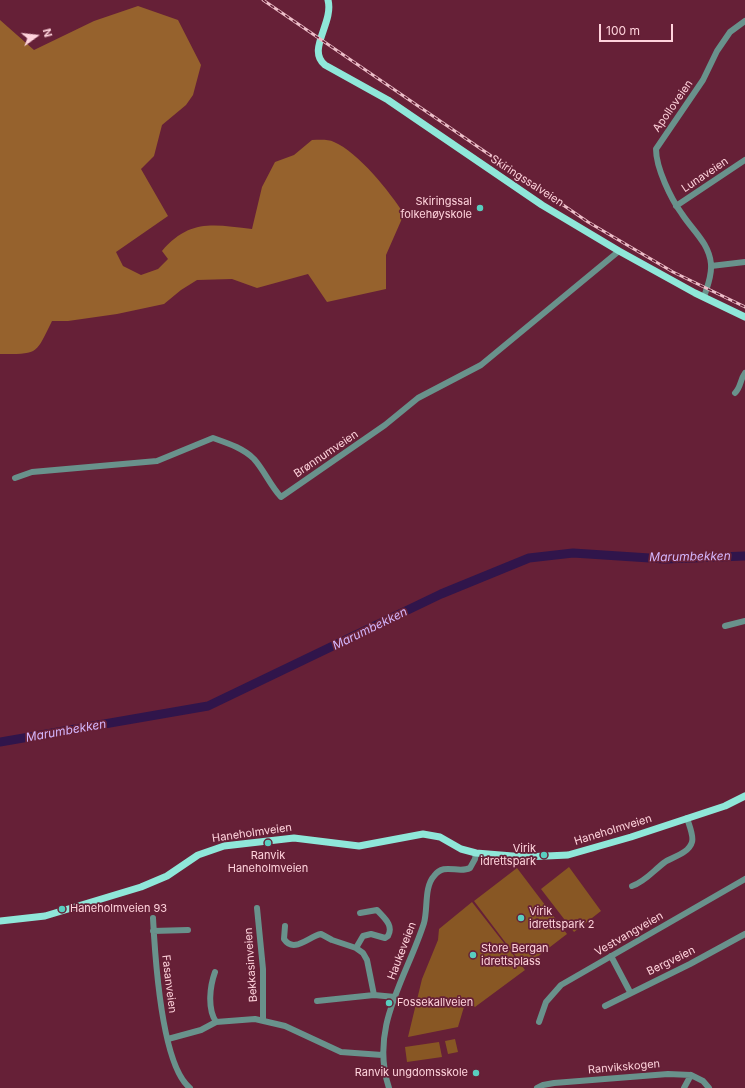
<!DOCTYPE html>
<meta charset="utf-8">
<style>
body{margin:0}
#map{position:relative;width:745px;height:1088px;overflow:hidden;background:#662037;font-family:Inter,sans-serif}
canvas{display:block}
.north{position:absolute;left:16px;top:16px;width:40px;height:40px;-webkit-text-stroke:3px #662037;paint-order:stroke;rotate:75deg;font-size:11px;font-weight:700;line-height:16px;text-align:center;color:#ffd3dc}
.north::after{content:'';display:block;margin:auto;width:14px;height:18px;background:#ffd3dc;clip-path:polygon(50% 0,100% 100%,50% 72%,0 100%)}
.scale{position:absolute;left:599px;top:24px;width:74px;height:18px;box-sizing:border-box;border:2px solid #ffd3dc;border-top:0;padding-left:5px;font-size:12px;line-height:14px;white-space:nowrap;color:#ffd3dc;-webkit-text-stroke:3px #662037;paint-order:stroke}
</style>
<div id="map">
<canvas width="745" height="1088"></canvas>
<div class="north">N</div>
<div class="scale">100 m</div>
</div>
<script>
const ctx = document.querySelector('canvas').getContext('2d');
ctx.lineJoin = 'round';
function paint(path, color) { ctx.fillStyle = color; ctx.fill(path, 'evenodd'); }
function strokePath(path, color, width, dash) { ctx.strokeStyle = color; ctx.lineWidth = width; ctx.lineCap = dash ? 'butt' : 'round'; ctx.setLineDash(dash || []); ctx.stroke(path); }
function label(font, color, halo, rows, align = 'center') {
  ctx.font = font + ' Inter,sans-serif'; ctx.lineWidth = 3.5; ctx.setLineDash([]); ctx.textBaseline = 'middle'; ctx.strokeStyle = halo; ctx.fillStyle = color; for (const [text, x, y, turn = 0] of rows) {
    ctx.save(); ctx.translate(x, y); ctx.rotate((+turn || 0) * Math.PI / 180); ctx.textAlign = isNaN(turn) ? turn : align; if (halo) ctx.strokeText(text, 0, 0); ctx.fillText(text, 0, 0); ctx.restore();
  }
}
const green = new Path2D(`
 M 569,867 L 601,911 L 574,932 L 541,889 Z
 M 517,868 L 567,934 L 524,967 L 474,901 Z
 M 472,902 L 525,970 L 475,1007 L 466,1000 L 458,1027 L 408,1037 L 422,979 L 438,940 L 439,929 Z
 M 455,1039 L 458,1052 L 448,1054 L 445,1041 Z
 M 439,1042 L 442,1057 L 407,1062 L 405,1047 Z`);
const forest = new Path2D(`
 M 138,6 L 178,20 L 201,65 L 193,95 L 186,105 L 162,125 L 154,156 L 141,169 L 168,216 L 116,252 L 123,266 L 141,275 L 158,269 L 168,259 L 162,251 C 190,218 215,225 252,229 L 262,187 L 275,162 L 294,155 L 312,140 C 319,140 328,139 334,142 C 358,152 390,192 404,214 L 386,255 L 386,289 L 327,302 L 308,274 L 257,288 L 232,279 L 197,280 L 181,290 L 164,304 L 117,314 L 68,321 L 52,321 C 35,355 39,354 0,354 L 0,20 L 34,50 L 94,21 Z`);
const river = new Path2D(`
 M 0,742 L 208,706 L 441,594 L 529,558 L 573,553 L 665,559 L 745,556`);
const minor = new Path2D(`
 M 676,206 L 745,160
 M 711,266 L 745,262
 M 704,297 C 707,287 712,276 711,264 C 709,243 693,231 682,214 C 671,199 656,168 656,149 L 703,80 L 717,51 L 730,32 L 745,21
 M 735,393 C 741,387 740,380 745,373
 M 15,478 L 32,472 L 157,461 L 213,438 C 227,443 243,448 254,459 C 264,470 270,485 281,497 L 385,425 L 418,398 L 481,365 L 619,251
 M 725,626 L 745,621
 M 632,886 C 645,882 654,870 665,862 C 673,857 689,853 692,842 C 694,836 689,825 687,818
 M 257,908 L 263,969 L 263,1020
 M 153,918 C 155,956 161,1065 190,1088
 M 285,926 L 284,939 C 294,954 309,936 321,934 L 332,940 L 356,948 L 363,953 L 367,960 L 374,995
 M 153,931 L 188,930
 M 356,948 L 363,936 L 371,934 L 385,938 L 388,936 C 394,925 384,918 377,910 L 360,913
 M 611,956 L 630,992
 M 215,972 C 210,986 207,1008 216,1022
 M 317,1001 L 374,995 L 395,997
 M 605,1006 L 690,964 L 745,934
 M 539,1022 L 546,1002 L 561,985 L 745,879
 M 168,1039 L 201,1030 L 216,1022 L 255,1019 L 285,1026 L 341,1052 L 382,1055
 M 389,1088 C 369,1027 406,979 424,923 C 428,909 424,887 434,876 C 444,862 458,874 470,868 L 475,859 L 476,853
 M 537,1088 L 543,1085 L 554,1083 L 668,1074 L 691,1075 L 703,1081 L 709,1088
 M 684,1088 L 691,1075`);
const major = new Path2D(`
 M 328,0 C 334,23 306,50 325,65 L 388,100 L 542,205 L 619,251 L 695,293 L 745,317
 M 0,921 L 45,916 L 141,887 L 167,876 L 198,855 L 224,846 L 294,838 L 359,846 L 423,834 L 440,837 L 461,849 L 476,853 L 525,857 L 568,855 L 631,837 L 725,806 L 745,796`);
const rail = new Path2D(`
 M 263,0 L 588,222 L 673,272 L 745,307`);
const markers = [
 [480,208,4,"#59cebf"],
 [268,843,4,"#59cebf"],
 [544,855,4,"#59cebf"],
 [62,909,4,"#59cebf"],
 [521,918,4,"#59cebf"],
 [473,955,4,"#59cebf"],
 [389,1003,4,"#59cebf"],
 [476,1073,4,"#59cebf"]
];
const streetNames = [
 ["Apolloveien",673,106,-55],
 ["Lunaveien",705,175,-34],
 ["Skiringssalveien",527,181,33],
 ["Brønnumveien",326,454,-34],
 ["Haneholmveien",613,830,-17],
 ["Haneholmveien",252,833,-8],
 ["Vestvangveien",629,934,-30],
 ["Haukeveien",402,951,-69],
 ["Bergveien",671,961,-26],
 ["Bekkasinveien",251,965,-94],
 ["Fasanveien",169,984,83],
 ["Ranvikskogen",624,1067,-5]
];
const poiNames = [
 ["Skiringssal",472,202,"right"],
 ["folkehøyskole",472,215,"right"],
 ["Virik",536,849,"right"],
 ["idrettspark",536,862,"right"],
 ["Ranvik",268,856,"center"],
 ["Haneholmveien",268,869,"center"],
 ["Haneholmveien 93",70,909],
 ["Virik",529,912],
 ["idrettspark 2",529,925],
 ["Store Bergan",481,949],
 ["idrettsplass",481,962],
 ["Fossekallveien",397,1003],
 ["Ranvik ungdomsskole",468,1073,"right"]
];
const waterNames = [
 ["Marumbekken",690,557,-1],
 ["Marumbekken",370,629,-26],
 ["Marumbekken",66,731,-10]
];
paint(green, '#885724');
paint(forest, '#96622d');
strokePath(river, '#30154b', 9);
strokePath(minor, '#69928c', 6);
strokePath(major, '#8fe7d9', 7);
strokePath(rail, '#ecbdc8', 3);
strokePath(rail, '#662037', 1.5, [4.5]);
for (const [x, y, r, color] of markers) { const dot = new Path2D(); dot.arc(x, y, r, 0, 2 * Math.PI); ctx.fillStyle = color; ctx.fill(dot); strokePath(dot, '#662037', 1.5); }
label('11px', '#ffd3dc', '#662037', streetNames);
label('11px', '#ffd3dc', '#662037', poiNames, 'left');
label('italic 12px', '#d4b6fc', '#662037', waterNames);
</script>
